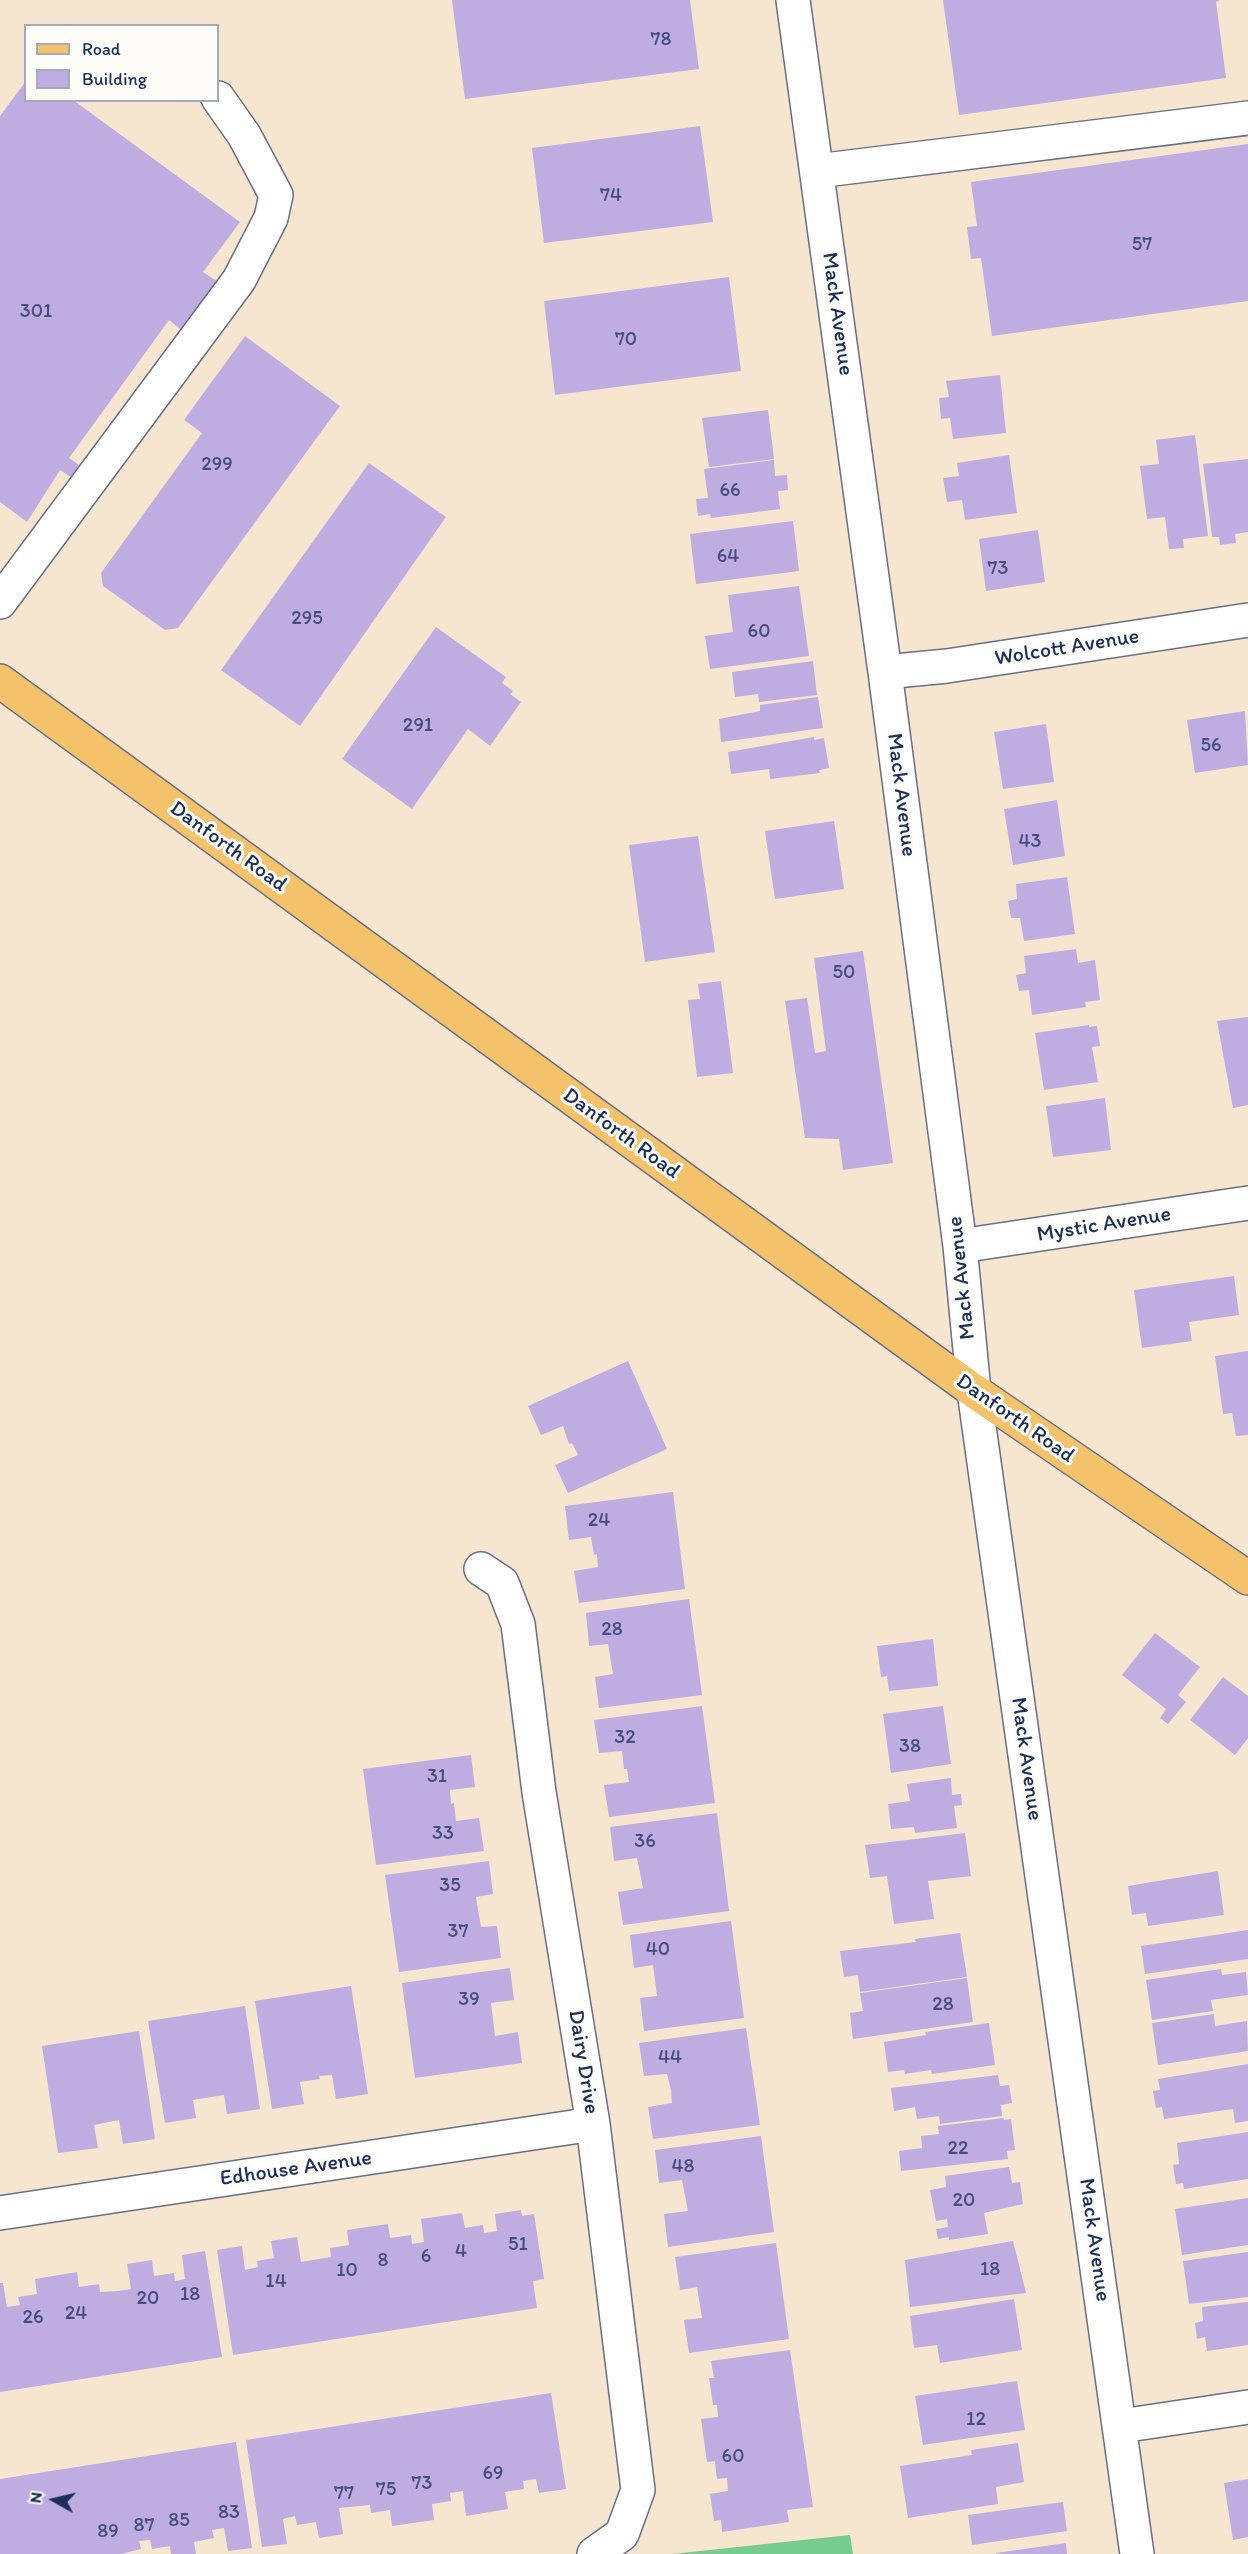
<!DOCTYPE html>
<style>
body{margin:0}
#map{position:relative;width:1248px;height:2554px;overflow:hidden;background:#f6e6cf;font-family:Itim,sans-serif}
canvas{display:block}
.legend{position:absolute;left:24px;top:24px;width:195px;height:78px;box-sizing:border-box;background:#fdfcf7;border:2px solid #a3aaba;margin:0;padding:8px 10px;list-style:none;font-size:18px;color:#1b2f5e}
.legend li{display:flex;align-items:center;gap:12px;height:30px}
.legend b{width:30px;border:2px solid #a3aaba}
.north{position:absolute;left:24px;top:2470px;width:60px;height:60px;-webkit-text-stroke:4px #fdfcf7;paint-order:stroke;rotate:278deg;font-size:16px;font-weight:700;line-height:24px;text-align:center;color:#1b2f5e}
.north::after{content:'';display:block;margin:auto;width:21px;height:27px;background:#1b2f5e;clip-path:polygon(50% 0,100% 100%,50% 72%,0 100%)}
</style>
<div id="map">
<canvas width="1248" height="2554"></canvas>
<ul class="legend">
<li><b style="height:8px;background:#f3c26a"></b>Road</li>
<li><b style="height:16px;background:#bface1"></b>Building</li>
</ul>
<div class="north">N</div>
</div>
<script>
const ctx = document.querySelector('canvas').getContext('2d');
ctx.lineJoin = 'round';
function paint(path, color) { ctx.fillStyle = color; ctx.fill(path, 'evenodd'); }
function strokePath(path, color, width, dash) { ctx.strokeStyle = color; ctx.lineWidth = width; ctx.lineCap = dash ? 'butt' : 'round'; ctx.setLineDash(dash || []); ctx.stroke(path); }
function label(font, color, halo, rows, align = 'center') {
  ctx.font = font + ' Itim,sans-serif'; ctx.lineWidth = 6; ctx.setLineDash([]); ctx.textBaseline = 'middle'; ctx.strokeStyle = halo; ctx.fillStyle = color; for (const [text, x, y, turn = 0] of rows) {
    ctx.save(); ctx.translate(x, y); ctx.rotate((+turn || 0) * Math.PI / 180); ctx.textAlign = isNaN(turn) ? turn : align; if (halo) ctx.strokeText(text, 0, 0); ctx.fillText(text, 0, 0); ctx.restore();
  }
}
const green = new Path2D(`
 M 850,2535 L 853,2554 L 672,2554 Z`);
const building = new Path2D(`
 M 452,0 L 690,0 L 699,69 L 465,99 Z
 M 943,0 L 1220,0 L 1216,2 L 1226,78 L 959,115 Z
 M 26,81 L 26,100 L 73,100 L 240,222 L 203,272 L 221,284 L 185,333 L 169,320 L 69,458 L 79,465 L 71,477 L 60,470 L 27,522 L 0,502 L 0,116 Z
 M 700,126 L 713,222 L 544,243 L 532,148 Z
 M 1248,144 L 1248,301 L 992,336 L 981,258 L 971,259 L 967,227 L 977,226 L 971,182 Z
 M 729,277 L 741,371 L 555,395 L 544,301 Z
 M 245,336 L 340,406 L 178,628 L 165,630 L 103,586 L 101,573 L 202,433 L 184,420 Z
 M 1000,375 L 1006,433 L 953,439 L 950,418 L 941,419 L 939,398 L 949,397 L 946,381 Z
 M 768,410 L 774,459 L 709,467 L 702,418 Z
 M 1195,435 L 1208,536 L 1183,539 L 1184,548 L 1169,549 L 1165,517 L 1147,519 L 1140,466 L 1159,464 L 1156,440 Z
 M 1009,455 L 1017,513 L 965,520 L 962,500 L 947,502 L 943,478 L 959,476 L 957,463 Z
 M 1248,459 L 1248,532 L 1235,534 L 1236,543 L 1220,545 L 1219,537 L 1212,537 L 1203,464 Z
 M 774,460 L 775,476 L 787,475 L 788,490 L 778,491 L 780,509 L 711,518 L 710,514 L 698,516 L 696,499 L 708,498 L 704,469 Z
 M 369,463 L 446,517 L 300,726 L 221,670 Z
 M 793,521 L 799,571 L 696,584 L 690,534 Z
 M 1038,530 L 1045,582 L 986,591 L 979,539 Z
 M 799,586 L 809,656 L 710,669 L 705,636 L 733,632 L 728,595 Z
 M 436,627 L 506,677 L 502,683 L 513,691 L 510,694 L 521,702 L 490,746 L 468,729 L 412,809 L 342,759 Z
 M 813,661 L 817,695 L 759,702 L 758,694 L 735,697 L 732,672 Z
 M 818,697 L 823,728 L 721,742 L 719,719 L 760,711 L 760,705 Z
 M 1245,711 L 1248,765 L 1195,773 L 1187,720 Z
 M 1046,724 L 1054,782 L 1003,789 L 994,732 Z
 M 814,737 L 814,740 L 824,738 L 829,768 L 819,770 L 820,773 L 770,779 L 769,769 L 731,774 L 728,752 Z
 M 1057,800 L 1065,856 L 1013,865 L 1004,809 Z
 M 834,821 L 844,889 L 775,899 L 765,831 Z
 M 698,836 L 715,952 L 645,962 L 629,845 Z
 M 1067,877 L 1075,934 L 1024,941 L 1020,918 L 1011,918 L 1008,901 L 1017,899 L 1016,884 Z
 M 1076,949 L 1078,963 L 1095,960 L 1100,1000 L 1085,1002 L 1086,1007 L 1032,1015 L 1029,990 L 1019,991 L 1016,975 L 1026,973 L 1024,956 Z
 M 863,951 L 893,1163 L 843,1170 L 839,1139 L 805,1138 L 785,1001 L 807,998 L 815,1053 L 826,1051 L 814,958 Z
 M 721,981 L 733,1073 L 697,1077 L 688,1000 L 700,999 L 698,984 Z
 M 1248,1017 L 1248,1105 L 1233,1108 L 1217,1021 Z
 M 1089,1025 L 1089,1027 L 1097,1026 L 1100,1046 L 1092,1047 L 1098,1082 L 1044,1090 L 1035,1033 Z
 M 1105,1098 L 1111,1150 L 1053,1157 L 1046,1106 Z
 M 1234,1276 L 1239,1315 L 1189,1322 L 1192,1341 L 1142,1348 L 1134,1290 Z
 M 1248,1351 L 1248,1435 L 1236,1436 L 1232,1413 L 1223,1414 L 1215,1356 Z
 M 628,1361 L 667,1449 L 568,1493 L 555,1465 L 578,1455 L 572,1443 L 569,1444 L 563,1426 L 541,1435 L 528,1406 Z
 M 673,1492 L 685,1589 L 579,1603 L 574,1571 L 598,1567 L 597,1554 L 594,1555 L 591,1537 L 569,1540 L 565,1506 Z
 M 689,1599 L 702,1695 L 599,1708 L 595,1677 L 613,1674 L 608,1644 L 589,1646 L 586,1613 Z
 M 1155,1633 L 1200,1667 L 1178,1695 L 1186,1702 L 1168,1724 L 1160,1718 L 1166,1709 L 1122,1675 Z
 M 933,1639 L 938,1686 L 889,1691 L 887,1676 L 881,1677 L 877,1646 Z
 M 1223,1677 L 1248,1696 L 1248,1738 L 1235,1755 L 1190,1720 Z
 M 702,1706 L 715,1803 L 609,1817 L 604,1785 L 629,1782 L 627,1769 L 624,1769 L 622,1751 L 599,1753 L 594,1720 Z
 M 943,1706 L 951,1764 L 891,1773 L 883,1714 Z
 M 471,1755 L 475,1787 L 450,1790 L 451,1804 L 454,1803 L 456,1821 L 479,1818 L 484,1851 L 376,1865 L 363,1769 Z
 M 951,1778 L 952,1795 L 961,1794 L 962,1805 L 954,1806 L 957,1828 L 915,1833 L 914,1827 L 891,1829 L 888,1804 L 910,1801 L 907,1784 Z
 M 717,1813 L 729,1911 L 623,1925 L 618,1892 L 643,1888 L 637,1858 L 614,1861 L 610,1827 Z
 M 965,1833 L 971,1876 L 928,1881 L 934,1919 L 894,1924 L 887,1876 L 870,1878 L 865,1845 Z
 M 489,1861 L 493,1894 L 476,1897 L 481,1927 L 497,1926 L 501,1958 L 399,1972 L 385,1875 Z
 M 1218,1871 L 1224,1915 L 1148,1926 L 1146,1913 L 1132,1915 L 1128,1886 Z
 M 731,1921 L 744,2018 L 644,2031 L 640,1998 L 657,1996 L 653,1965 L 634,1968 L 630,1935 Z
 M 1248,1930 L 1248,1959 L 1145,1974 L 1141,1946 Z
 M 960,1933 L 967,1977 L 860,1992 L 858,1975 L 844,1977 L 840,1951 L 916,1942 L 915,1939 Z
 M 510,1968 L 514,2000 L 491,2003 L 495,2036 L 518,2032 L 522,2063 L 415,2078 L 402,1983 Z
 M 1221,1969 L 1222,1975 L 1246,1972 L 1248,1995 L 1211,2000 L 1213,2011 L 1152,2020 L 1146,1980 Z
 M 967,1978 L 973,2022 L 853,2039 L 850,2013 L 863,2011 L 860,1993 Z
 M 351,1986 L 368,2094 L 336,2099 L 332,2075 L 319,2076 L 320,2079 L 300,2082 L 304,2104 L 272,2109 L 255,2001 Z
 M 245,2006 L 260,2109 L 227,2114 L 224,2095 L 193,2100 L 196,2118 L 165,2123 L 148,2021 Z
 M 1214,2014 L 1215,2026 L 1247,2021 L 1248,2051 L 1158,2065 L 1152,2023 Z
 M 989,2023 L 995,2065 L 932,2074 L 931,2070 L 905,2074 L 904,2070 L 888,2072 L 884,2042 L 926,2035 L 925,2032 Z
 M 746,2028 L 760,2125 L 653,2139 L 648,2107 L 672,2103 L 671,2090 L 667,2074 L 644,2076 L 639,2043 Z
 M 139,2031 L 155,2139 L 123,2144 L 119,2120 L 94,2125 L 98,2148 L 58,2153 L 42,2046 Z
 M 1248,2064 L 1248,2121 L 1235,2123 L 1233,2109 L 1164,2119 L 1162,2107 L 1156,2108 L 1153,2091 L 1160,2090 L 1158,2079 Z
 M 998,2075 L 1000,2086 L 1009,2085 L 1012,2103 L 1001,2105 L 1002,2116 L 940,2124 L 939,2116 L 917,2119 L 915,2107 L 894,2111 L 891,2088 Z
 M 1003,2118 L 1004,2120 L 1011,2119 L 1015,2150 L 1007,2151 L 1008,2159 L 901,2171 L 899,2151 L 922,2148 L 921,2136 L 939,2134 L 938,2126 Z
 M 1248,2132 L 1248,2179 L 1184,2189 L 1183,2183 L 1176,2184 L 1173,2165 L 1179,2164 L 1177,2143 Z
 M 761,2136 L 774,2232 L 668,2247 L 664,2214 L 688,2211 L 682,2180 L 659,2183 L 655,2150 Z
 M 1009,2167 L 1012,2183 L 1020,2182 L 1023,2204 L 984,2213 L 988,2234 L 949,2240 L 949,2237 L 938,2239 L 936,2229 L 948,2227 L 947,2219 L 936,2221 L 930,2190 L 946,2187 L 945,2176 Z
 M 1248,2198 L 1248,2245 L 1182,2255 L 1175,2209 Z
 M 521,2210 L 522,2216 L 534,2214 L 544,2279 L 533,2281 L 537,2308 L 233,2355 L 217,2250 L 242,2246 L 245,2270 L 258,2267 L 257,2261 L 274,2258 L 271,2241 L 297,2237 L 301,2262 L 331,2257 L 330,2248 L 349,2245 L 347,2230 L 388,2224 L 390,2238 L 411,2235 L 412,2244 L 424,2242 L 421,2219 L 462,2213 L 465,2228 L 483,2225 L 484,2233 L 497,2231 L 495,2214 Z
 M 1013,2241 L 1026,2293 L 910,2307 L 905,2260 Z
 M 776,2243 L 789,2339 L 689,2353 L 684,2320 L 702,2318 L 697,2287 L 680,2290 L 675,2257 Z
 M 205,2251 L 222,2357 L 0,2392 L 0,2283 L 3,2283 L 7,2307 L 20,2305 L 18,2297 L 37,2294 L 35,2279 L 77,2272 L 79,2287 L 99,2284 L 100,2292 L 119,2291 L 131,2289 L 127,2264 L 152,2260 L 154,2276 L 174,2273 L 175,2281 L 185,2279 L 182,2255 Z
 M 1248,2252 L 1248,2297 L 1189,2304 L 1183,2261 Z
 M 1014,2299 L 1022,2350 L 940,2363 L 937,2345 L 914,2348 L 910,2316 Z
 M 1248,2302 L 1248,2345 L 1207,2351 L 1205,2337 L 1197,2339 L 1195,2323 L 1203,2321 L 1202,2307 Z
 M 790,2350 L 813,2507 L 787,2510 L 789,2522 L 722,2532 L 721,2520 L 714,2521 L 710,2494 L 728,2491 L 727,2478 L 717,2479 L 715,2461 L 707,2462 L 701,2419 L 718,2417 L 717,2405 L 713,2405 L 709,2378 L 714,2378 L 711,2361 Z
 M 1017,2381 L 1025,2430 L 923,2445 L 915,2396 Z
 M 551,2393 L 566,2489 L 539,2493 L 536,2479 L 523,2481 L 524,2489 L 505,2492 L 508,2509 L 466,2516 L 463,2491 L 450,2493 L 451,2501 L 432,2504 L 434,2520 L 392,2526 L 390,2510 L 371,2513 L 370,2505 L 339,2508 L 343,2534 L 319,2538 L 316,2522 L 297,2525 L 295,2516 L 283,2519 L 287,2544 L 262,2547 L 246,2440 Z
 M 236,2442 L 252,2548 L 228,2551 L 224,2528 L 212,2530 L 214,2538 L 194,2542 L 196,2554 L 171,2554 L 170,2546 L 152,2549 L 150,2540 L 139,2541 L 141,2549 L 121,2554 L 0,2554 L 0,2479 Z
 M 1018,2443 L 1024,2482 L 996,2487 L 998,2504 L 908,2518 L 900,2466 L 972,2455 L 971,2450 Z
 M 1248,2479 L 1248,2537 L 1233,2540 L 1224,2483 Z
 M 1063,2502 L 1067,2531 L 972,2545 L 968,2515 Z
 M 1066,2543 L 1067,2554 L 996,2554 L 996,2553 Z`);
const minor = new Path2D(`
 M 793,0 L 885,672 L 960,1246 L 974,1391 L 1137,2554
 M 817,171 L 1248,118
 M 0,602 L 239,280 L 271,218 L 276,195 L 244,135 L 218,98
 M 885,672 L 947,666 L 1248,620
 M 960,1246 L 1248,1203
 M 481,1569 L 502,1583 L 518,1624 L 539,1792 L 593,2124 L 638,2490 L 622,2534 L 594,2554
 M 0,2213 L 593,2124
 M 1121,2426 L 1248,2407`);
const major = new Path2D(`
 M 0,681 L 974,1391 L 1248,1578`);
const numberNames = [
 ["78",661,40],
 ["74",611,196],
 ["57",1142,245],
 ["301",36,312],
 ["70",626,340],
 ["299",217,465],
 ["66",730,491],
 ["64",728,557],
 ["73",998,569],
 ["295",307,619],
 ["60",759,632],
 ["291",418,726],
 ["56",1211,746],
 ["43",1030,842],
 ["50",844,973],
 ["24",599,1521],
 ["28",612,1630],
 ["32",625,1738],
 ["38",910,1747],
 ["31",437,1777],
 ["33",443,1834],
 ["36",645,1842],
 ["35",450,1886],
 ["37",458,1932],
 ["40",658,1950],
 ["39",469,2000],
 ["28",943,2005],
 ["44",670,2058],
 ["22",958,2149],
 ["48",683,2167],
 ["20",964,2201],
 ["51",518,2245],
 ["4",461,2252],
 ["6",426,2257],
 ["8",383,2261],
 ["18",990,2270],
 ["10",347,2271],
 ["14",276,2282],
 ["18",190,2295],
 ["20",148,2299],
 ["24",76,2314],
 ["26",33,2318],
 ["12",976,2420],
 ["60",733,2457],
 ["69",493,2474],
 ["73",422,2484],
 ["75",386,2490],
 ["77",344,2494],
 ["83",229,2513],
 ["85",179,2521],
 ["87",144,2526],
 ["89",108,2532]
];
const streetNames = [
 ["Mack Avenue",837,314,82],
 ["Wolcott Avenue",1067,648,-9],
 ["Mack Avenue",901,795,83],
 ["Danforth Road",228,847,36],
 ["Danforth Road",621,1134,36],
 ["Mystic Avenue",1104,1225,-9],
 ["Mack Avenue",962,1278,-96],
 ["Danforth Road",1015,1419,35],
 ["Mack Avenue",1026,1759,82],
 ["Dairy Drive",583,2062,81],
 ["Edhouse Avenue",296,2169,-8],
 ["Mack Avenue",1094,2240,82]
];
paint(green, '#76cb8f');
paint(building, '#bface1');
strokePath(minor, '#686f86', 36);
strokePath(major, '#686f86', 36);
strokePath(minor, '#fff', 33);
strokePath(major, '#f3c26a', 33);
label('20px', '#444e7f', null, numberNames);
label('22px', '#1b2f5e', '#fdfcf7', streetNames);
</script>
